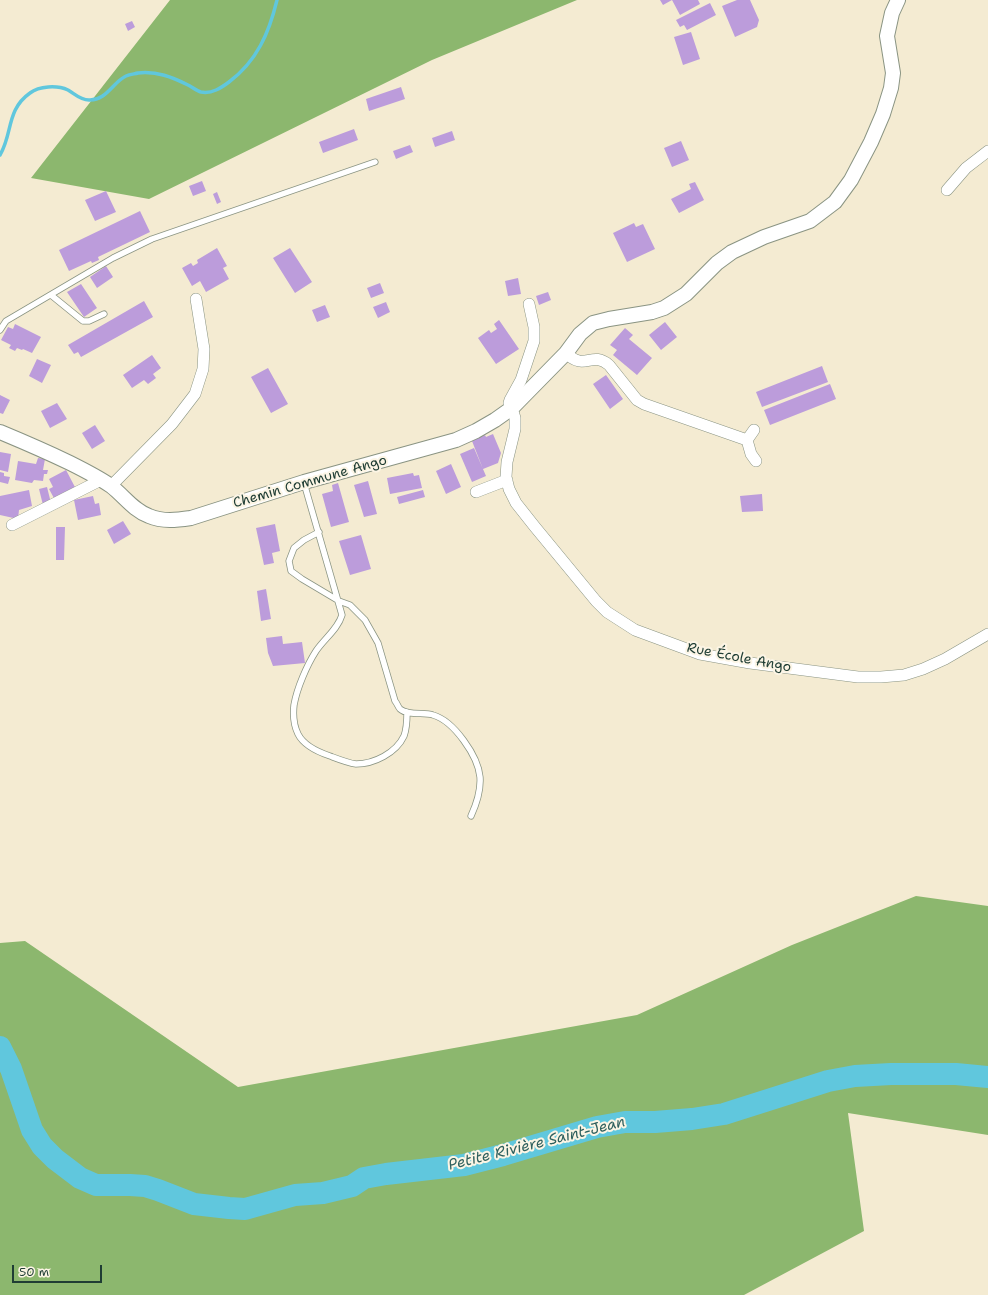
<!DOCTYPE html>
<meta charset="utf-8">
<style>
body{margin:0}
#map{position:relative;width:988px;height:1295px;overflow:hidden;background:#f4ebd2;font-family:"Shantell Sans",sans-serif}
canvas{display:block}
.scale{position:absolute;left:12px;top:1265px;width:90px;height:18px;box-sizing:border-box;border:2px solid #1f3d34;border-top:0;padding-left:5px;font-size:12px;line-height:14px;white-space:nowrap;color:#1f3d34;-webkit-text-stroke:3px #fcf5e5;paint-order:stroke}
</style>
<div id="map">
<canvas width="988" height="1295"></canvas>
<div class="scale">50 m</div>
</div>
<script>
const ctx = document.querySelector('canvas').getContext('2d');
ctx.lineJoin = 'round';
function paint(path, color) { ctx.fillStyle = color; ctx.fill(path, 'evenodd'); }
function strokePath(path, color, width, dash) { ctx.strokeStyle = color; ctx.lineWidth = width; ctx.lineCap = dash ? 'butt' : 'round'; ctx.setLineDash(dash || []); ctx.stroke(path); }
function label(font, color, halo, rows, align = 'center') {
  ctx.font = font + ' "Shantell Sans",sans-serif'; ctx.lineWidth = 4; ctx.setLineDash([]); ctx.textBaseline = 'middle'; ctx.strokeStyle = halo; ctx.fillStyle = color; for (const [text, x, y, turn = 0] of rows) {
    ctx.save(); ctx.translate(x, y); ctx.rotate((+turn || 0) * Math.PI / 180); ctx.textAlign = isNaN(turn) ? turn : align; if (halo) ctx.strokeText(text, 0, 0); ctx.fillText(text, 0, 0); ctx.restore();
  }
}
const forest = new Path2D(`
 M 170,0 L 577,0 L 432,60 L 149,199 L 31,178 Z
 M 916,896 L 988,906 L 988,1135 L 848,1113 L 864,1231 L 744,1295 L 0,1295 L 0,943 L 25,941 L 238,1087 L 637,1015 L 792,945 Z`);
const stream = new Path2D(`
 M 0,155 C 13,133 6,110 30,93 C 39,86 57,85 68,90 C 75,94 80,100 89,100 C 106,101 113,82 126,76 C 130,74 135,74 138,73 C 157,71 172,77 188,85 C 192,87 197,91 201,92 C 212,94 221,88 229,82 C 257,61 269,33 277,0`);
const river = new Path2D(`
 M 0,1047 L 11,1069 L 32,1130 L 42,1146 L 55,1159 L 80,1178 L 96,1185 L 130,1185 L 145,1186 L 158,1190 L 194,1204 L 229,1208 L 245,1209 L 295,1195 L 323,1193 L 352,1186 L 364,1178 L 386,1174 L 464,1165 L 503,1155 L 597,1127 L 625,1122 L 655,1122 L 692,1119 L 724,1114 L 828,1081 L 855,1076 L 891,1074 L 956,1074 L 988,1077`);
const building = new Path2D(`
 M 660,0 L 698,0 L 700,4 L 680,15 L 672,0 L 663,5 Z
 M 737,0 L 750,0 L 759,20 L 757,27 L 735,37 L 722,6 Z
 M 710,3 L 716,15 L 687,30 L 684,25 L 680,27 L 676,20 Z
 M 132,21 L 135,27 L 128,31 L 125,24 Z
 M 691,32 L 700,59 L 683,65 L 674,37 Z
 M 401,87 L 405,99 L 369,111 L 366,99 Z
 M 354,129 L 358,140 L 323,153 L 319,142 Z
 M 452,131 L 455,140 L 435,147 L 432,138 Z
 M 681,141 L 689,160 L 672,167 L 664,148 Z
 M 410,145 L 413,152 L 396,159 L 393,151 Z
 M 202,181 L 206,191 L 193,196 L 189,186 Z
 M 695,182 L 704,200 L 679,213 L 671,199 L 691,189 L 689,184 Z
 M 106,191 L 116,212 L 95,221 L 85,200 Z
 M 217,192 L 221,202 L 217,204 L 213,194 Z
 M 140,211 L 150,232 L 98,257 L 99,260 L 92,263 L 91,261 L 69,271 L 59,250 Z
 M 634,223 L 636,227 L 643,224 L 655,249 L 627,262 L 613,233 Z
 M 217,248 L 227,266 L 223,268 L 229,279 L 206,292 L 200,281 L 192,286 L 182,268 L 191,263 L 193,266 L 198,263 L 197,260 Z
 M 290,248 L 312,282 L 295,293 L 273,258 Z
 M 106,266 L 113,277 L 97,288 L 90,277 Z
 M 518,278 L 521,294 L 508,296 L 505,281 Z
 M 380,283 L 384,293 L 371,298 L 367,288 Z
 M 81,284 L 97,308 L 84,317 L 67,292 Z
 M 548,292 L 551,300 L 539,305 L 536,296 Z
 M 144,301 L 153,317 L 81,357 L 78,352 L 74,354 L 68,345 Z
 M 386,302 L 390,312 L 378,318 L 373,307 Z
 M 325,305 L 330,317 L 317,322 L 312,310 Z
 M 499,320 L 519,349 L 496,364 L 478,338 L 489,330 L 491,333 L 497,329 L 494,324 Z
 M 665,322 L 677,337 L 661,350 L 649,335 Z
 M 15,324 L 41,337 L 32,353 L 23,349 L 22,350 L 17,348 L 15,351 L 9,348 L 11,345 L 1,340 L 8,327 L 13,329 Z
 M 625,328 L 633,335 L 629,339 L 652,358 L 637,375 L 613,355 L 617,350 L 610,345 Z
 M 152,355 L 161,368 L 153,374 L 156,378 L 148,384 L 144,380 L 132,388 L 123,375 Z
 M 37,359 L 51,365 L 42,383 L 29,376 Z
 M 822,366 L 828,382 L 762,407 L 756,392 Z
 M 268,368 L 288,404 L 271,413 L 251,377 Z
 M 606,375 L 623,399 L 610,409 L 593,384 Z
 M 830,384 L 836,399 L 770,425 L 764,410 Z
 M 0,395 L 10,400 L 3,414 L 0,413 Z
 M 57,403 L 67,419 L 50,428 L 41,411 Z
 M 95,425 L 105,441 L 92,449 L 82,433 Z
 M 493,434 L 501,453 L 498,463 L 483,469 L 472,441 L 485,435 L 486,437 Z
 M 474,448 L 486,476 L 472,482 L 460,454 Z
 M 0,452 L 11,454 L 8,472 L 0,470 Z
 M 38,458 L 45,459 L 43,470 L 48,470 L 47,474 L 44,474 L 43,481 L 34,480 L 32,483 L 15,480 L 18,461 L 36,464 Z
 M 451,464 L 461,487 L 446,494 L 436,471 Z
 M 66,470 L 76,489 L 55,500 L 49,489 L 53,487 L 49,479 Z
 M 0,472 L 4,473 L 4,476 L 10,477 L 8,484 L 0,482 Z
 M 413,473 L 414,476 L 419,475 L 422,488 L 390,494 L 387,478 Z
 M 368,481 L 377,514 L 364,517 L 354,485 Z
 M 338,483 L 349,522 L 331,527 L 322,494 L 333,491 L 332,485 Z
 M 47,487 L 51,503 L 43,505 L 39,489 Z
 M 29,490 L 32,506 L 19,510 L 18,519 L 0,515 L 0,496 Z
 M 423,490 L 425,497 L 399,504 L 397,497 Z
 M 762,494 L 763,511 L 742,512 L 740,496 Z
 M 93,496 L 95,504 L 99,503 L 101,515 L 78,520 L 74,500 Z
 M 123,521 L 131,534 L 114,544 L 107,530 Z
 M 275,524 L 280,551 L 272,553 L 274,563 L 264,565 L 256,528 Z
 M 56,527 L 65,527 L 64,560 L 56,560 Z
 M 361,535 L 371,569 L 350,575 L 339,541 Z
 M 266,589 L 271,619 L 261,621 L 257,591 Z
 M 282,636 L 283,644 L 302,642 L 305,663 L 273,666 L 268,653 L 266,638 Z`);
const service = new Path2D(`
 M 51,295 L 83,321 L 89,321 L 104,314
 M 0,330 L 6,321 L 113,258 L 152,239 L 375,162
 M 304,483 L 342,615 C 338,629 324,639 316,651 C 307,665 297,688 294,705 C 293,714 294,726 298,734 C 304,746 318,752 330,756 C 338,759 348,763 356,764 C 374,764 396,753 404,736 C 407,728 407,720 407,712
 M 319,532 L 304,540 L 294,548 L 289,561 L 291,571 L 302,579 L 339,601 L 350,605 L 365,620 L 378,643 L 395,701 C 397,703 398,707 400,709 C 408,716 424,712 433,715 C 454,721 478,756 480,777 C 481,790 476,805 471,816`);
const minor = new Path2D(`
 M 947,190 L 966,168 L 988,151
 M 529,304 L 534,327 L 534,341 L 521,380 L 510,400 L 509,403 L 512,408 L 515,418 L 515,429 L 507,462 L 506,477 L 509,489 L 516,503 L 535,527 L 596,601 L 607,612 L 635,630 L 700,654 L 750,663 L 858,677 L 881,677 L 904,675 L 923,669 L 945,659 L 988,634
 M 566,353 C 585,372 591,350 609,365 L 637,400 L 644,404 L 747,440 L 751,454 L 756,461
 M 747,440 L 754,430
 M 111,486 L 172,424 L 195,394 L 203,369 L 204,349 L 196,299
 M 476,492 L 507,480
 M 12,525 L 101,480`);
const tertiary = new Path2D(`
 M 0,432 C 24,442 47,452 70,463 C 84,470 98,477 111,486 C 124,496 133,510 149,516 C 163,522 177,520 191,518 L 304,482 L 456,440 L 476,431 L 495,420 L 512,408 L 566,353 L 580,334 L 593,323 L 609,319 L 652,312 L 664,308 L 686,294 L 717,263 L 732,252 L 764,237 L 810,221 L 835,202 L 851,180 L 871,142 L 883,114 L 891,88 L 893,73 L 887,36 L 892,13 L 898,0`);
const streetNames = [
 ["Chemin Commune Ango",310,482,-16],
 ["Rue École Ango",739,658,11]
];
const waterNames = [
 ["Petite Rivière Saint-Jean",537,1144,-14]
];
paint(forest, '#8cb76e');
strokePath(stream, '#60c7dd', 3.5);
strokePath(river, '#60c7dd', 22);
paint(building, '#bc9cdb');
strokePath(service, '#8a9483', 7);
strokePath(minor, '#8a9483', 12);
strokePath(tertiary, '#8a9483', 16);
strokePath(service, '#fff', 5.5);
strokePath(minor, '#fff', 11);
strokePath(tertiary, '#fff', 14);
label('14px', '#1f3d34', '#fcf5e5', streetNames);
label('italic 15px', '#2f605e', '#fcf5e5', waterNames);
</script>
